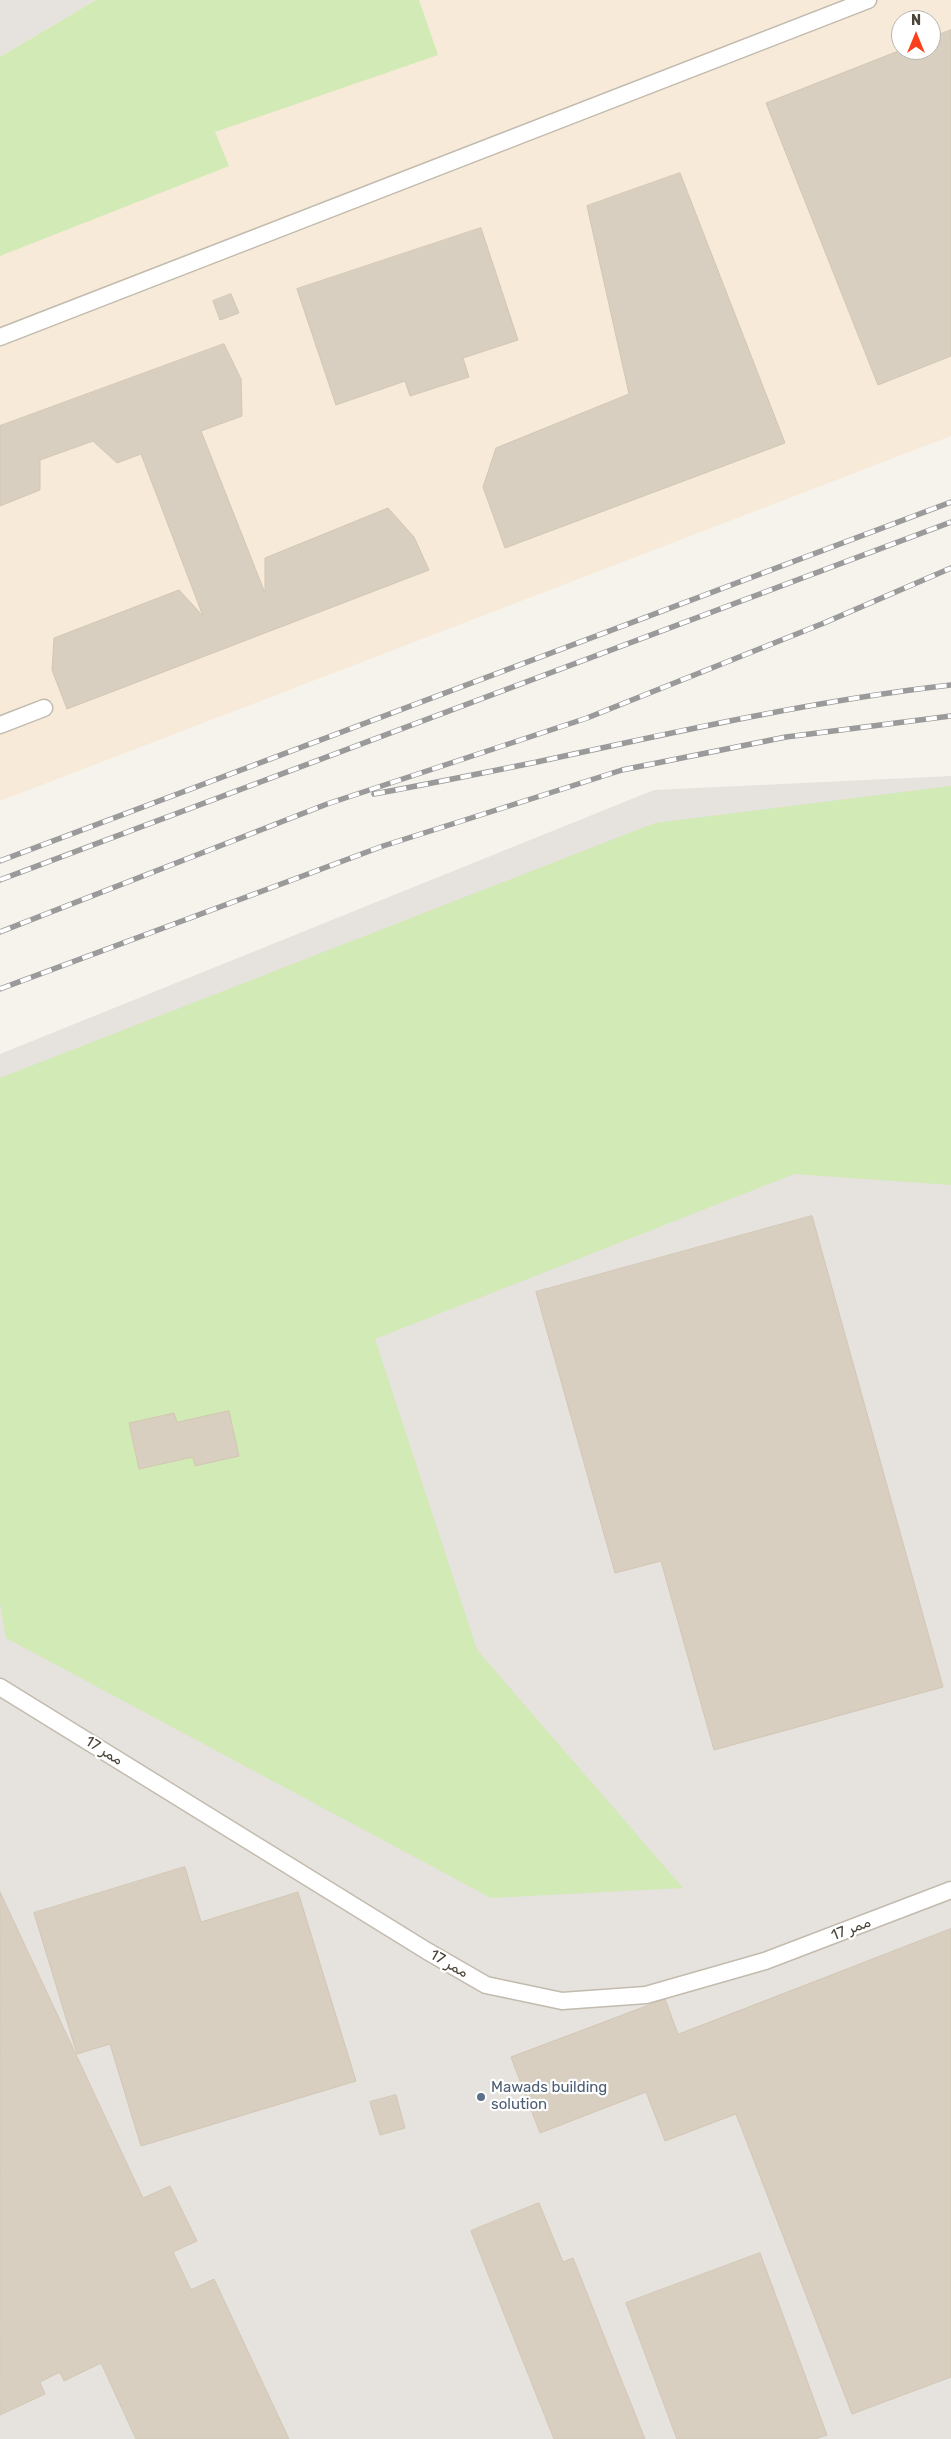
<!DOCTYPE html>
<meta charset="utf-8">
<style>
body{margin:0}
#map{position:relative;width:951px;height:2439px;overflow:hidden;background:#f6f3ec;font-family:Rubik,sans-serif}
canvas{display:block}
.north{position:absolute;left:891px;top:10px;width:50px;height:50px;box-sizing:border-box;background:#fff;border:1px solid #b7b4b0;border-radius:50%;rotate:0deg;font-size:14px;font-weight:700;line-height:20px;text-align:center;color:#4b4439}
.north::after{content:'';display:block;margin:auto;width:18px;height:22px;background:#fc3f1d;clip-path:polygon(50% 0,100% 100%,50% 72%,0 100%)}
</style>
<div id="map">
<canvas width="951" height="2439"></canvas>
<div class="north">N</div>
</div>
<script>
const ctx = document.querySelector('canvas').getContext('2d');
ctx.lineJoin = 'round';
function paint(path, color) { ctx.fillStyle = color; ctx.fill(path, 'evenodd'); }
function strokePath(path, color, width, dash) { ctx.strokeStyle = color; ctx.lineWidth = width; ctx.lineCap = dash ? 'butt' : 'round'; ctx.setLineDash(dash || []); ctx.stroke(path); }
function label(font, color, halo, rows, align = 'center') {
  ctx.font = font + ' Rubik,Cairo,sans-serif'; ctx.lineWidth = 4.5; ctx.setLineDash([]); ctx.textBaseline = 'middle'; ctx.strokeStyle = halo; ctx.fillStyle = color; for (const [text, x, y, turn = 0] of rows) {
    ctx.save(); ctx.translate(x, y); ctx.rotate((+turn || 0) * Math.PI / 180); ctx.textAlign = isNaN(turn) ? turn : align; if (halo) ctx.strokeText(text, 0, 0); ctx.fillText(text, 0, 0); ctx.restore();
  }
}
const commercial = new Path2D(`
 M 96,0 L 951,0 L 951,436 L 0,801 L 0,57 ZM 901,20 L 931,20 L 931,50 L 901,50 Z`);
const industrial = new Path2D(`
 M 0,0 L 96,0 L 0,57 Z
 M 951,776 L 951,2439 L 0,2439 L 0,1054 L 654,790 Z`);
const green = new Path2D(`
 M 96,0 L 419,0 L 438,55 L 215,132 L 229,166 L 0,256 L 0,57 Z
 M 951,786 L 951,1185 L 794,1174 L 375,1339 L 477,1650 L 683,1888 L 491,1898 L 6,1638 L 0,1603 L 0,1078 L 655,823 Z`);
const building = new Path2D(`
 M 951,30 L 951,356 L 878,385 L 766,103 L 901,50 L 931,50 L 931,38 Z
 M 680,173 L 785,443 L 505,548 L 483,487 L 496,448 L 629,394 L 587,206 Z
 M 481,228 L 518,340 L 463,358 L 469,377 L 410,396 L 405,381 L 336,405 L 297,289 Z
 M 231,294 L 239,313 L 220,320 L 213,301 Z
 M 224,344 L 241,379 L 242,416 L 201,431 L 265,593 L 265,558 L 388,508 L 414,537 L 429,570 L 67,709 L 52,670 L 54,638 L 179,590 L 203,616 L 141,454 L 117,463 L 93,441 L 40,460 L 40,490 L 0,506 L 0,426 Z
 M 812,1216 L 943,1687 L 714,1750 L 661,1561 L 615,1573 L 536,1292 Z
 M 229,1411 L 239,1456 L 195,1466 L 193,1457 L 139,1469 L 129,1423 L 174,1413 L 177,1422 Z
 M 185,1867 L 201,1922 L 298,1892 L 356,2081 L 141,2146 L 110,2044 L 77,2054 L 34,1913 Z
 M 0,1892 L 143,2198 L 170,2186 L 197,2241 L 173,2252 L 191,2290 L 214,2279 L 289,2439 L 136,2439 L 101,2363 L 64,2381 L 60,2372 L 40,2382 L 45,2394 L 0,2415 Z
 M 951,1929 L 951,2377 L 852,2414 L 736,2114 L 665,2141 L 646,2092 L 540,2133 L 511,2057 L 665,1999 L 678,2034 Z
 M 396,2095 L 405,2128 L 380,2135 L 370,2102 Z
 M 539,2203 L 563,2262 L 573,2258 L 645,2439 L 554,2439 L 471,2231 Z
 M 760,2253 L 827,2435 L 815,2439 L 677,2439 L 626,2303 Z`);
const lane = new Path2D(`
 M 0,337 L 868,0
 M 0,725 L 44,708
 M 0,1687 L 427,1951 L 486,1985 L 562,2001 L 646,1995 L 765,1961 L 951,1890`);
const rail = new Path2D(`
 M 374,794 C 428,784 483,773 537,762 C 675,732 811,701 951,685
 M 0,861 L 951,502
 M 0,880 L 951,522
 M 0,932 L 327,804 L 587,718 L 824,623 L 951,568
 M 0,989 L 383,846 L 622,770 L 786,737 L 951,716`);
const markers = [
 [481,2097,5,"#5c6f8a"]
];
const streetNames = [
 ["ممر 17",104,1751,32],
 ["ممر 17",851,1929,-21],
 ["ممر 17",449,1964,30]
];
const serviceNames = [
 ["Mawads building",491,2088],
 ["solution",491,2105]
];
paint(commercial, '#f7ead8');
paint(industrial, '#e6e2dd');
paint(green, '#d2eab5');
paint(building, '#d8cfc1');
strokePath(building, '#d3c7b4', 1);
strokePath(lane, '#c2bbae', 19);
strokePath(lane, '#fff', 16);
strokePath(rail, '#9a9a9a', 5.5);
strokePath(rail, '#fff', 4, [11]);
for (const [x, y, r, color] of markers) { const dot = new Path2D(); dot.arc(x, y, r, 0, 2 * Math.PI); ctx.fillStyle = color; ctx.fill(dot); strokePath(dot, '#fff', 2); }
label('15px', '#4b4439', '#fff', streetNames);
label('15px', '#4e5e75', '#fff', serviceNames, 'left');
</script>
